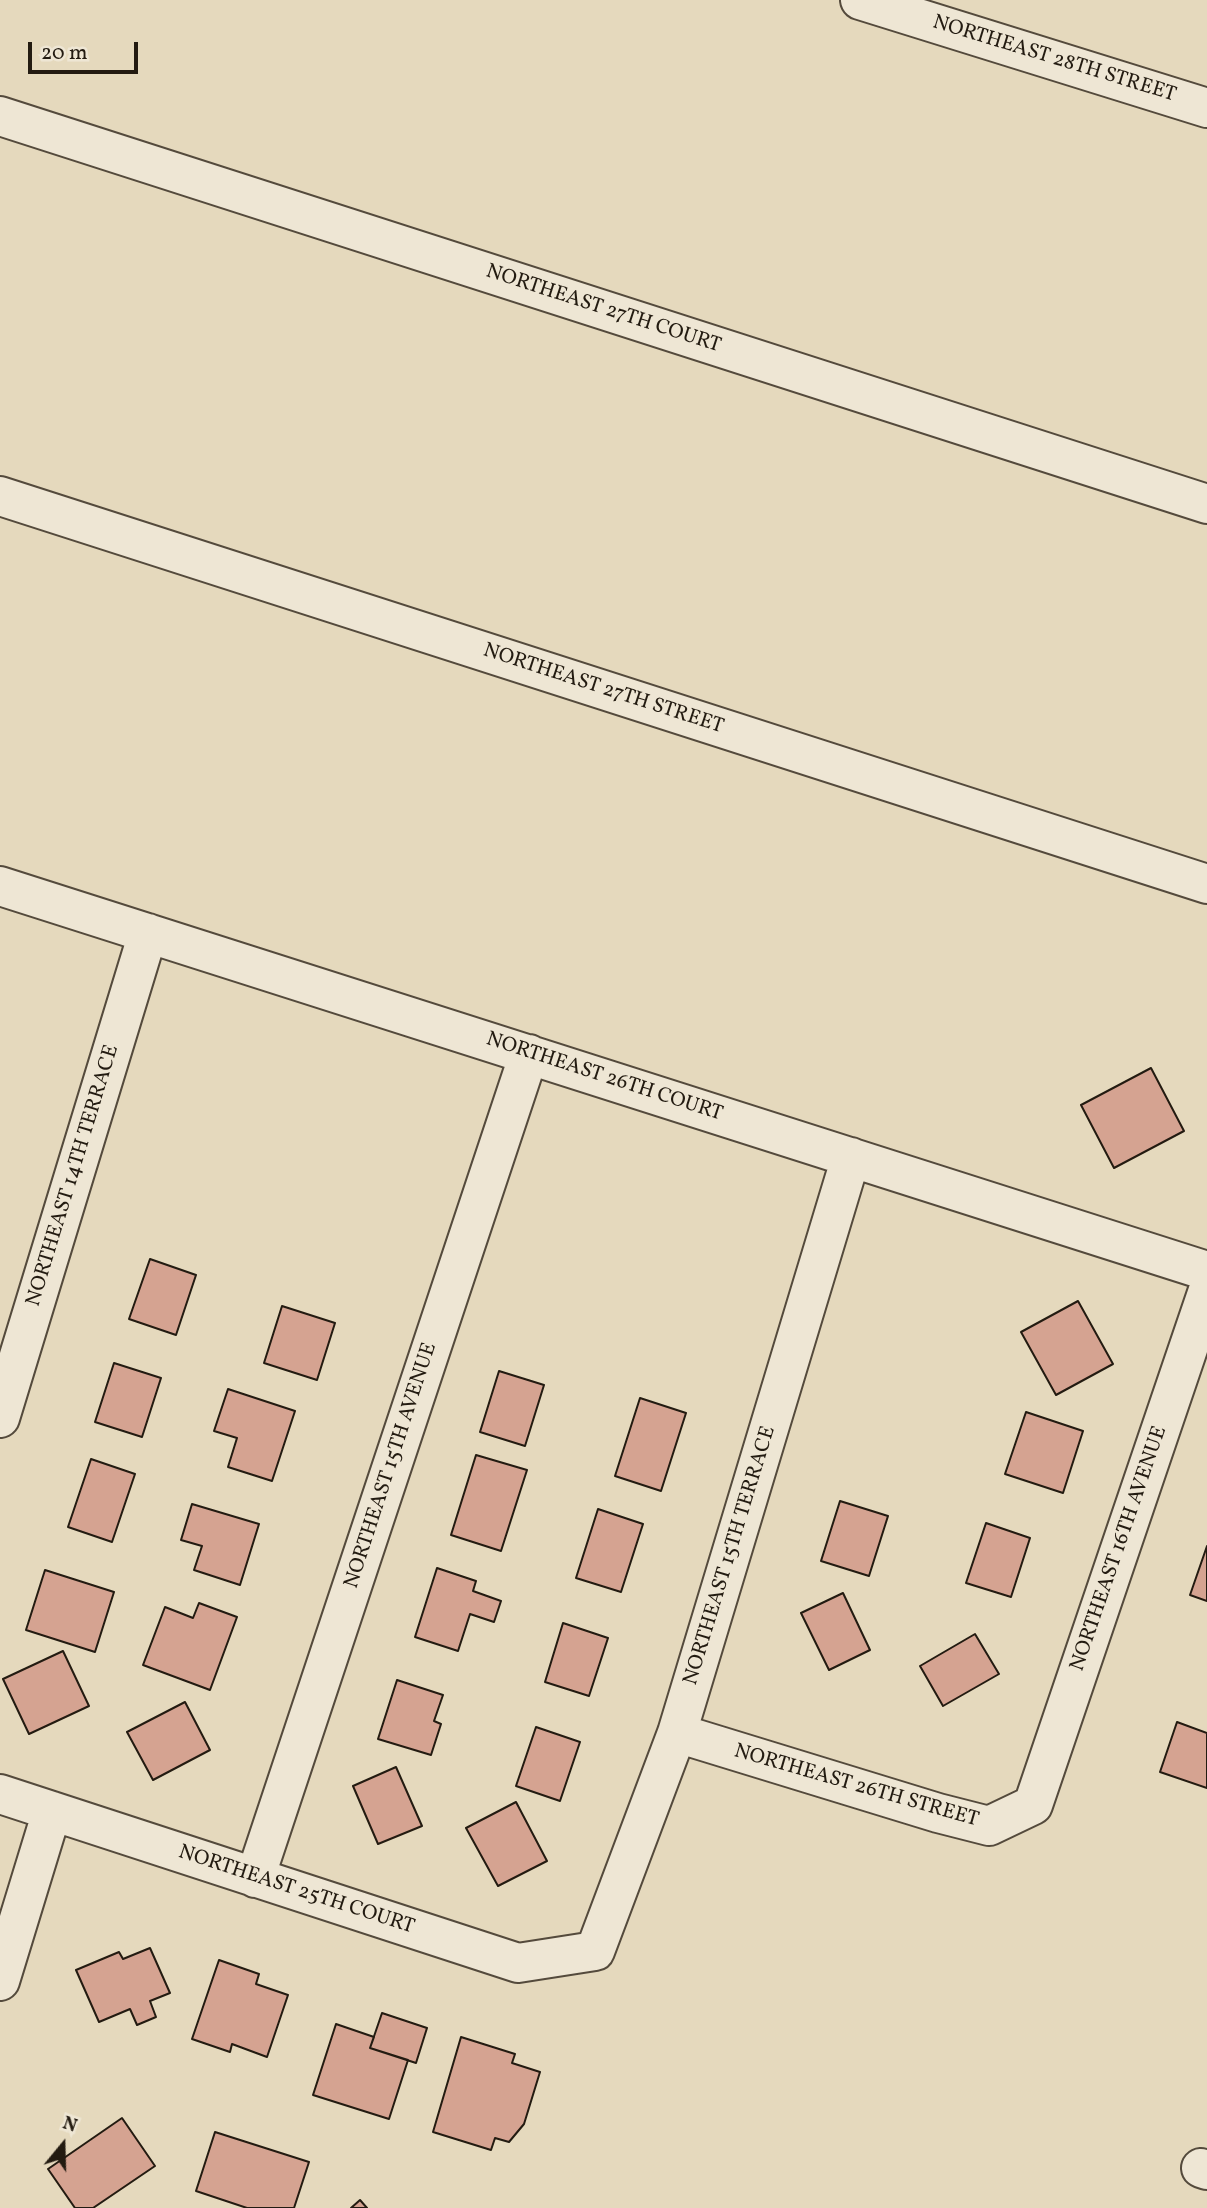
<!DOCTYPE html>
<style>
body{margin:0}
#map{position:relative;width:1207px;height:2208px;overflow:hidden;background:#e5d9bd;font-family:Vollkorn,serif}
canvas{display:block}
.north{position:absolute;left:28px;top:2110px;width:70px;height:70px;-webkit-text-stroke:5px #eee6d4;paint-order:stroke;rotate:19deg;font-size:19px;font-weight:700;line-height:28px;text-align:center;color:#231b11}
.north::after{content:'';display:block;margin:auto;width:24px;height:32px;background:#231b11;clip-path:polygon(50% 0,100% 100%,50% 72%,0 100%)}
.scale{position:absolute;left:28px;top:42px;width:110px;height:32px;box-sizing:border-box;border:4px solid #231b11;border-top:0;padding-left:9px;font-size:21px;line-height:24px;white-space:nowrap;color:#231b11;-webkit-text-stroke:5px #eee6d4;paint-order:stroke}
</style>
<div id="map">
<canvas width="1207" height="2208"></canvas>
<div class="north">N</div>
<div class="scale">20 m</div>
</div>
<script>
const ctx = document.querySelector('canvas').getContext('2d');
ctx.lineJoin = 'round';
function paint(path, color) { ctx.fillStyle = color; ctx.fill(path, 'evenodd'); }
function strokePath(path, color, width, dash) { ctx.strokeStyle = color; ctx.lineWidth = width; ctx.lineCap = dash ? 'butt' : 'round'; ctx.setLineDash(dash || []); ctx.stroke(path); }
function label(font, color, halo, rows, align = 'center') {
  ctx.font = font + ' Vollkorn,serif'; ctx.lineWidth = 5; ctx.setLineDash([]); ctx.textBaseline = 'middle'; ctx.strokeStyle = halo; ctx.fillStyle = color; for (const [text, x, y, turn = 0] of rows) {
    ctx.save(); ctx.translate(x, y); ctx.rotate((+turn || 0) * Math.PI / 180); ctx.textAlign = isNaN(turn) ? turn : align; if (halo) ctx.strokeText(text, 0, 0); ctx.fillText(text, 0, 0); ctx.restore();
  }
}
const building = new Path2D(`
 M 1151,1068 L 1184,1131 L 1114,1168 L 1081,1105 Z
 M 150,1259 L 196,1275 L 176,1335 L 129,1319 Z
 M 1078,1301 L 1113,1364 L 1056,1395 L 1021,1332 Z
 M 282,1306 L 335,1323 L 317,1380 L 264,1363 Z
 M 114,1363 L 161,1378 L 142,1437 L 95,1422 Z
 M 499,1371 L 544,1385 L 525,1446 L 480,1432 Z
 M 228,1389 L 295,1411 L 272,1481 L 228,1467 L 237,1438 L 214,1431 Z
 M 640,1398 L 686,1413 L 661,1491 L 615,1476 Z
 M 1026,1412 L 1083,1431 L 1063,1493 L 1005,1474 Z
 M 476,1455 L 527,1470 L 501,1551 L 451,1535 Z
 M 91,1459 L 135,1474 L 112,1542 L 68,1527 Z
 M 840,1501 L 888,1516 L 869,1576 L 821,1561 Z
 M 192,1504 L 259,1524 L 240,1585 L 194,1570 L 202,1546 L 181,1540 Z
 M 598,1509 L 643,1524 L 621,1592 L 576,1578 Z
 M 986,1523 L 1030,1538 L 1011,1597 L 966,1583 Z
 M 1207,1546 L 1207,1601 L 1190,1595 Z
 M 437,1568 L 476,1581 L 473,1591 L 501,1601 L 494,1622 L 470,1614 L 458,1651 L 415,1637 Z
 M 45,1570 L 114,1592 L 95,1652 L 26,1630 Z
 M 843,1593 L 870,1650 L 829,1670 L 801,1613 Z
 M 199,1603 L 237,1617 L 210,1690 L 143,1665 L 165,1607 L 193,1618 Z
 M 563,1623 L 608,1638 L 589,1696 L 545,1682 Z
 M 975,1634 L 999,1674 L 943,1706 L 920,1666 Z
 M 63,1651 L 89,1706 L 29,1734 L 3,1679 Z
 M 397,1680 L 443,1695 L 434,1721 L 441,1724 L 431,1755 L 378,1739 Z
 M 185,1702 L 210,1750 L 153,1780 L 127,1732 Z
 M 1177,1722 L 1207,1733 L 1207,1788 L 1160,1772 Z
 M 536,1727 L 580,1742 L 560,1801 L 516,1786 Z
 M 396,1767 L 422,1826 L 378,1844 L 353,1786 Z
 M 516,1802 L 547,1861 L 498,1886 L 466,1828 Z
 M 150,1948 L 170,1993 L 150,2001 L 156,2017 L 137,2025 L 130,2009 L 99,2022 L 76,1970 L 119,1952 L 123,1959 Z
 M 219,1960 L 259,1974 L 256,1984 L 288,1995 L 267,2057 L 232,2044 L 230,2052 L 192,2039 Z
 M 382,2013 L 427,2028 L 416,2063 L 370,2048 Z
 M 336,2024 L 374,2037 L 370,2048 L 408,2060 L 389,2119 L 313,2095 Z
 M 461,2037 L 515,2054 L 512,2063 L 540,2072 L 524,2124 L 509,2142 L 495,2138 L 491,2150 L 433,2132 Z
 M 122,2118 L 155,2166 L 93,2208 L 75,2208 L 48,2169 Z
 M 215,2132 L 309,2162 L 294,2208 L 247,2208 L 196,2191 Z
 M 360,2200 L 367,2208 L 351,2208 Z`);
const minor = new Path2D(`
 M 860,0 L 1207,108
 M 0,116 L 1207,504
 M 0,496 L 1207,884
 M 0,886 L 1207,1271
 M 0,1418 L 148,933
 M 677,1733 L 938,1813 L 989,1826 L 1033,1805 L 1207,1293
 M 0,1794 L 518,1963 L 595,1951 L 677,1733 L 851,1157
 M 255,1878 L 529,1054
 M 0,1981 L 52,1811
 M 1201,2168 L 1207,2170`);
const streetNames = [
 ["NORTHEAST 28TH STREET",1054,60,17],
 ["NORTHEAST 27TH COURT",603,310,18],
 ["NORTHEAST 27TH STREET",603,690,18],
 ["NORTHEAST 26TH COURT",604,1078,18],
 ["NORTHEAST 14TH TERRACE",74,1176,-73],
 ["NORTHEAST 15TH AVENUE",392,1466,-72],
 ["NORTHEAST 16TH AVENUE",1120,1549,-71],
 ["NORTHEAST 15TH TERRACE",731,1556,-73],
 ["NORTHEAST 26TH STREET",856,1787,16],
 ["NORTHEAST 25TH COURT",296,1891,18]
];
paint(building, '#d5a391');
strokePath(building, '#231b11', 2);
strokePath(minor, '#544a3c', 42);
strokePath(minor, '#eee6d4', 38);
label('21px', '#231b11', '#eee6d4', streetNames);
</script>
